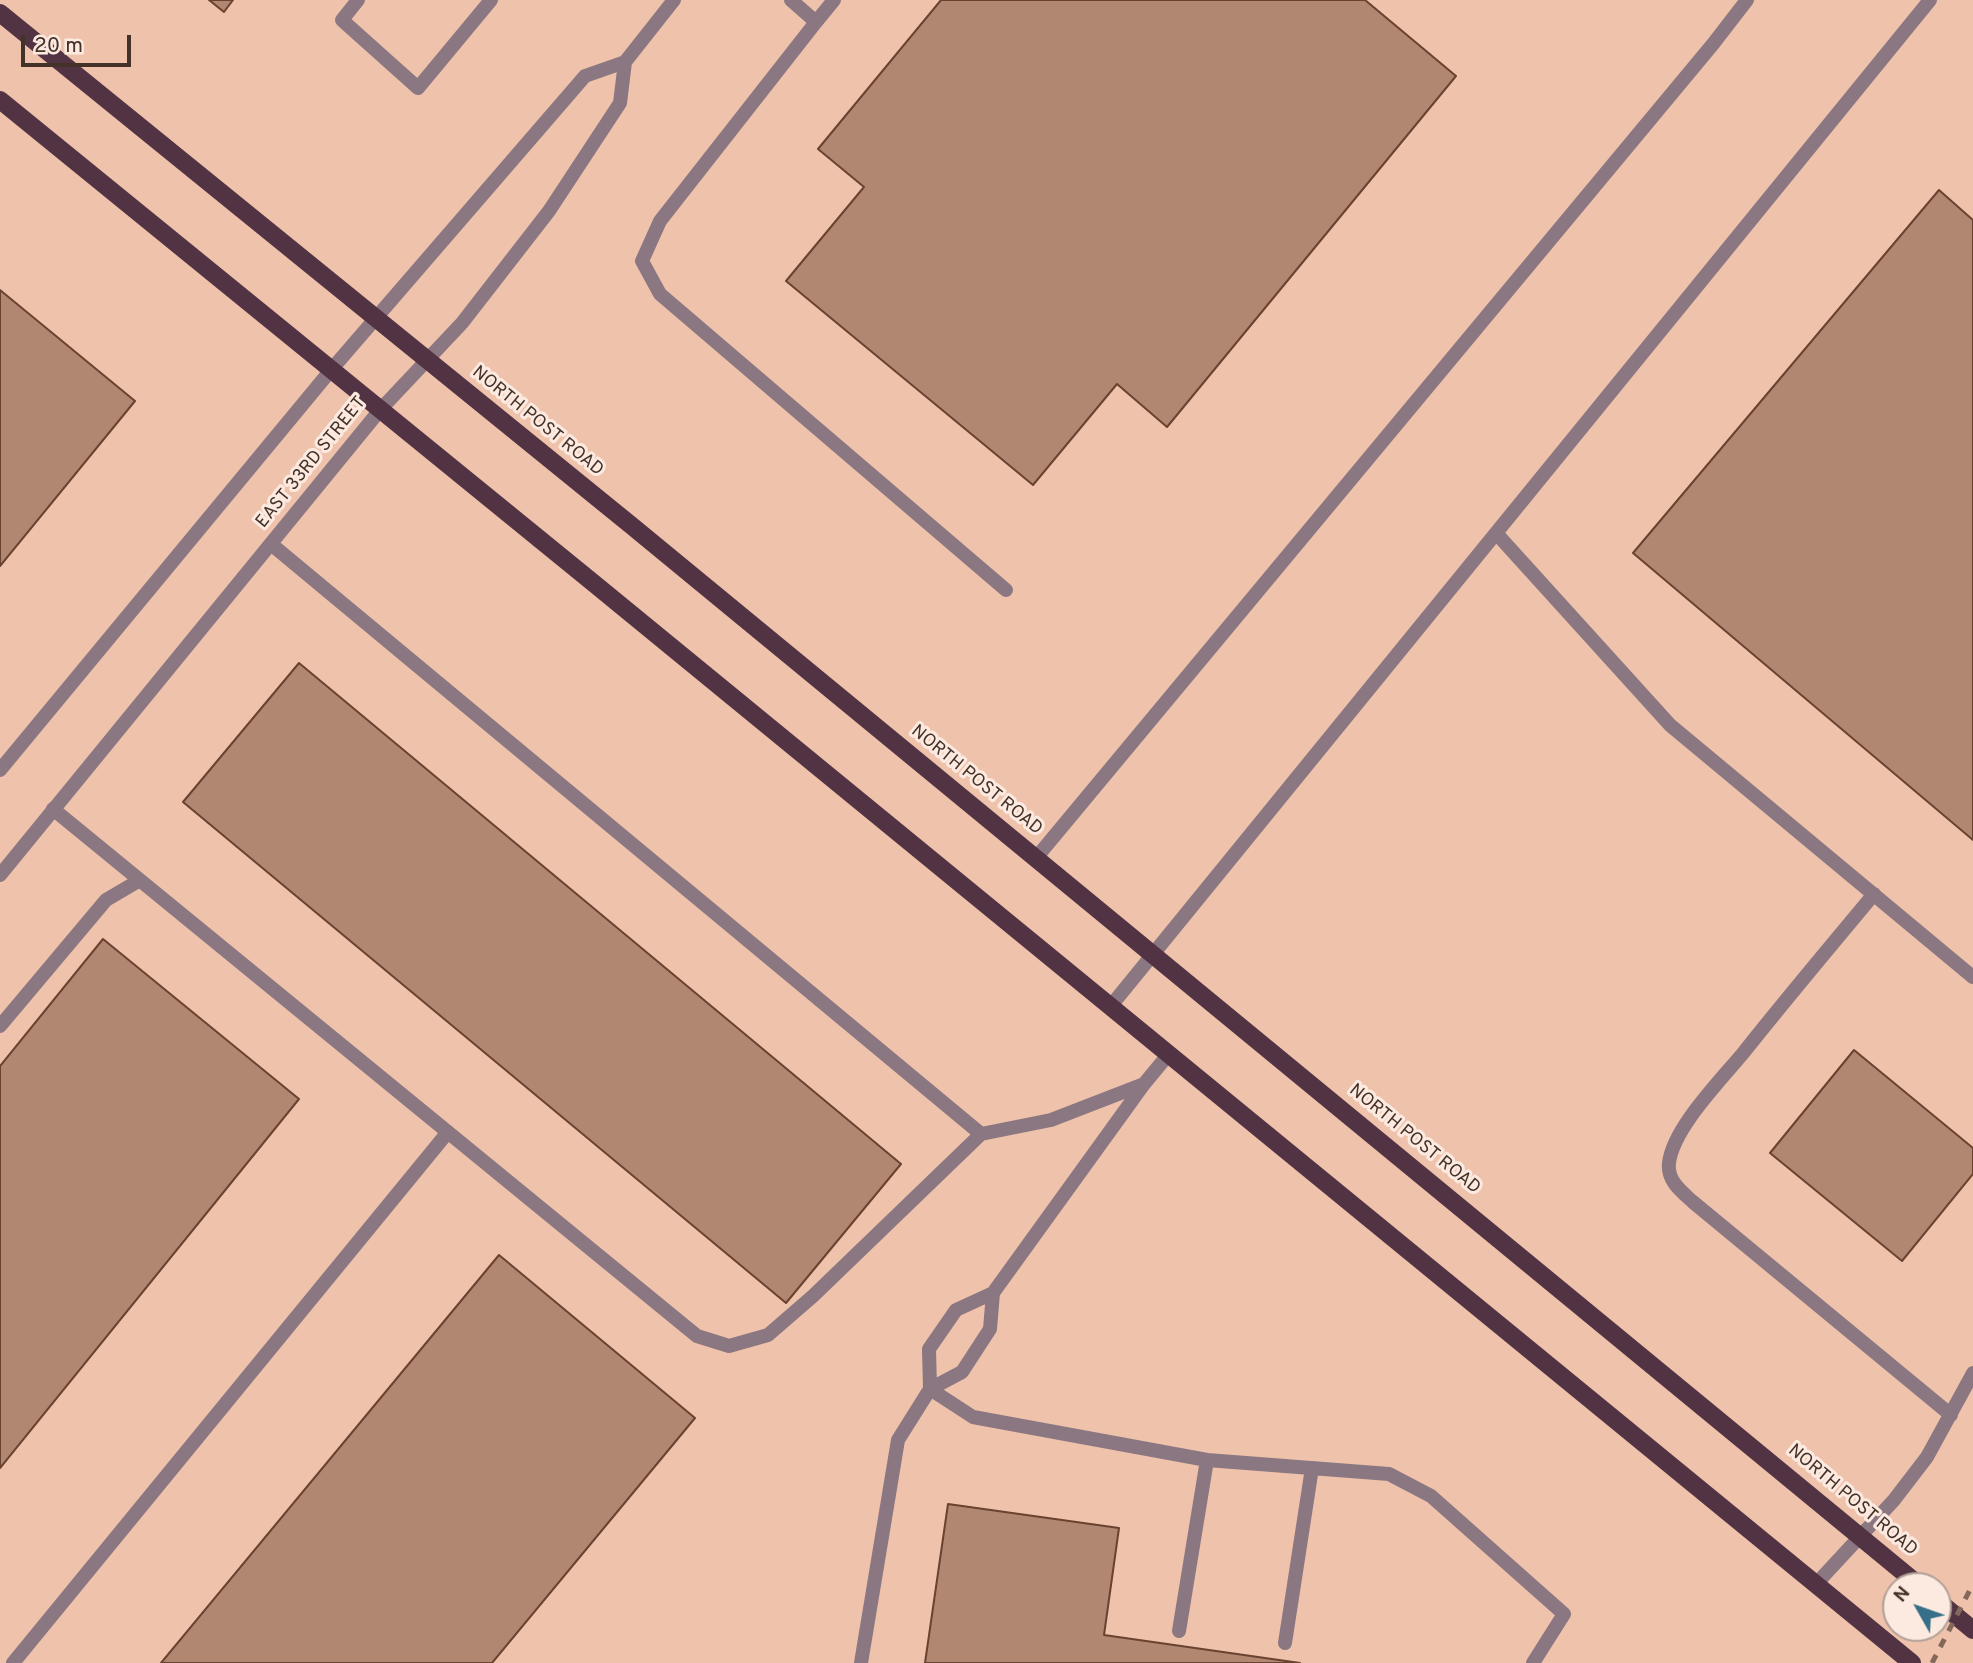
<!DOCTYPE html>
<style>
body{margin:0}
#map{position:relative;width:1973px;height:1663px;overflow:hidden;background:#efc2ab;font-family:Overpass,sans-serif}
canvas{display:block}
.north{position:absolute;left:1882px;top:1572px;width:70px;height:70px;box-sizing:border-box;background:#fce9e0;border:2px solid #b2a097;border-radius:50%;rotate:310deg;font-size:19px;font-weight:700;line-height:28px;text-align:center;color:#443229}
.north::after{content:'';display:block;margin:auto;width:24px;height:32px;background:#356f88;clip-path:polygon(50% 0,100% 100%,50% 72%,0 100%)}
.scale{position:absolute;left:21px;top:35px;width:110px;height:32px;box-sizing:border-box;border:4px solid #443229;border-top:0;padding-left:9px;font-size:21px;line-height:24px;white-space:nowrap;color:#443229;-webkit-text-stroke:5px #fce9e0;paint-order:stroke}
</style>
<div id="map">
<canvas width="1973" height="1663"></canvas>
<div class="north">N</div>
<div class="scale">20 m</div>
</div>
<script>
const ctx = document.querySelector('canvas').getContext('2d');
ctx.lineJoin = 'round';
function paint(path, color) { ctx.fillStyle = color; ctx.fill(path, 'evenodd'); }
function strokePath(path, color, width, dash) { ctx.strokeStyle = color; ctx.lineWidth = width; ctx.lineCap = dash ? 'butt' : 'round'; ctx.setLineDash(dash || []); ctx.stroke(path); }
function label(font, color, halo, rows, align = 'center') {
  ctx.font = font + ' Overpass,sans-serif'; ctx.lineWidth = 6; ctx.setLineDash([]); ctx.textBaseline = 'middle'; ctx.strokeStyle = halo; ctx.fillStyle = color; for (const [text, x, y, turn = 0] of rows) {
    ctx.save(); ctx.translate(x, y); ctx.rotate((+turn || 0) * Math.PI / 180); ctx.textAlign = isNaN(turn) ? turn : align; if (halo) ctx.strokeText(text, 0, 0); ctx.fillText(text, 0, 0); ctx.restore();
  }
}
const building = new Path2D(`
 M 209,0 L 233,0 L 224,12 Z
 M 941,0 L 1365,0 L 1456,76 L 1167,427 L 1117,384 L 1033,485 L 786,281 L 864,187 L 818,149 Z
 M 1939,190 L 1973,220 L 1973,840 L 1633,553 Z
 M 0,290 L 135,401 L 0,566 Z
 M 299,663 L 901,1164 L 786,1303 L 183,802 Z
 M 103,939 L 299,1099 L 0,1468 L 0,1066 Z
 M 1854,1050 L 1973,1148 L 1973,1174 L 1902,1261 L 1770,1153 Z
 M 499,1255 L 695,1418 L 492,1663 L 161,1663 Z
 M 948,1504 L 1119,1528 L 1104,1635 L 1300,1663 L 925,1663 Z`);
const service = new Path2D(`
 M 358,0 L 342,20 L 418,88 L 491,0
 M 791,0 L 816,22 L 660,221 L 642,261 L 660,294 L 1006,590
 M 816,22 L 834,0
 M 1496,533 L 1670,725 L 1973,977
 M 271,544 L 981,1134
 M 53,809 L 697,1336 L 729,1346 L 768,1335 L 813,1296 L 981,1134 L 1051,1120 L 1144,1084 L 1168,1055
 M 1036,858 L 1713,44 L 1747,0
 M 1874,894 C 1830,947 1786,999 1744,1052 C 1721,1080 1673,1128 1669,1163 C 1667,1181 1681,1191 1693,1202 L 1951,1415
 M 1110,1007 L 1930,0
 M 0,1026 L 106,900 L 140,880
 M 993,1293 L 1144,1084
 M 993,1293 L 990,1329 L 962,1372 L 930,1389 L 929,1349 L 956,1310 Z
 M 1816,1584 L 1894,1500 L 1927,1457 L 1973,1373
 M 1179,1631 L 1207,1460
 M 1285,1643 L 1312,1468
 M 13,1663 L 448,1132
 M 861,1663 L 898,1440 L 930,1389 L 973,1417 L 1207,1460 L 1389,1474 L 1431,1496 L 1564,1614 L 1533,1663`);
const minor = new Path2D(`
 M 0,770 L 331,370 L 585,76 L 625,62 L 674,0
 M 0,875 L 380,410 L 462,323 L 549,211 L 620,103 L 625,62`);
const primary = new Path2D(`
 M 0,13 L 632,526 L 1920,1586
 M 0,100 L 591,581 L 1912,1663
 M 1938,1601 L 1973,1630`);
const rail = new Path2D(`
 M 1932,1663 L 1973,1584`);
const streetNames = [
 ["NORTH POST ROAD",537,422,39],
 ["EAST 33RD STREET",312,463,-51],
 ["NORTH POST ROAD",976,781,39],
 ["NORTH POST ROAD",1414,1140,39],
 ["NORTH POST ROAD",1852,1501,40]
];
paint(building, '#b18772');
strokePath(building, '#694330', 2);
strokePath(service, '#8b7781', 14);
strokePath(minor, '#8b7781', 14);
strokePath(primary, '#523343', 18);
strokePath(rail, '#84685a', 5, [9, 9]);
label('18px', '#443229', '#fce9e0', streetNames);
</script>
